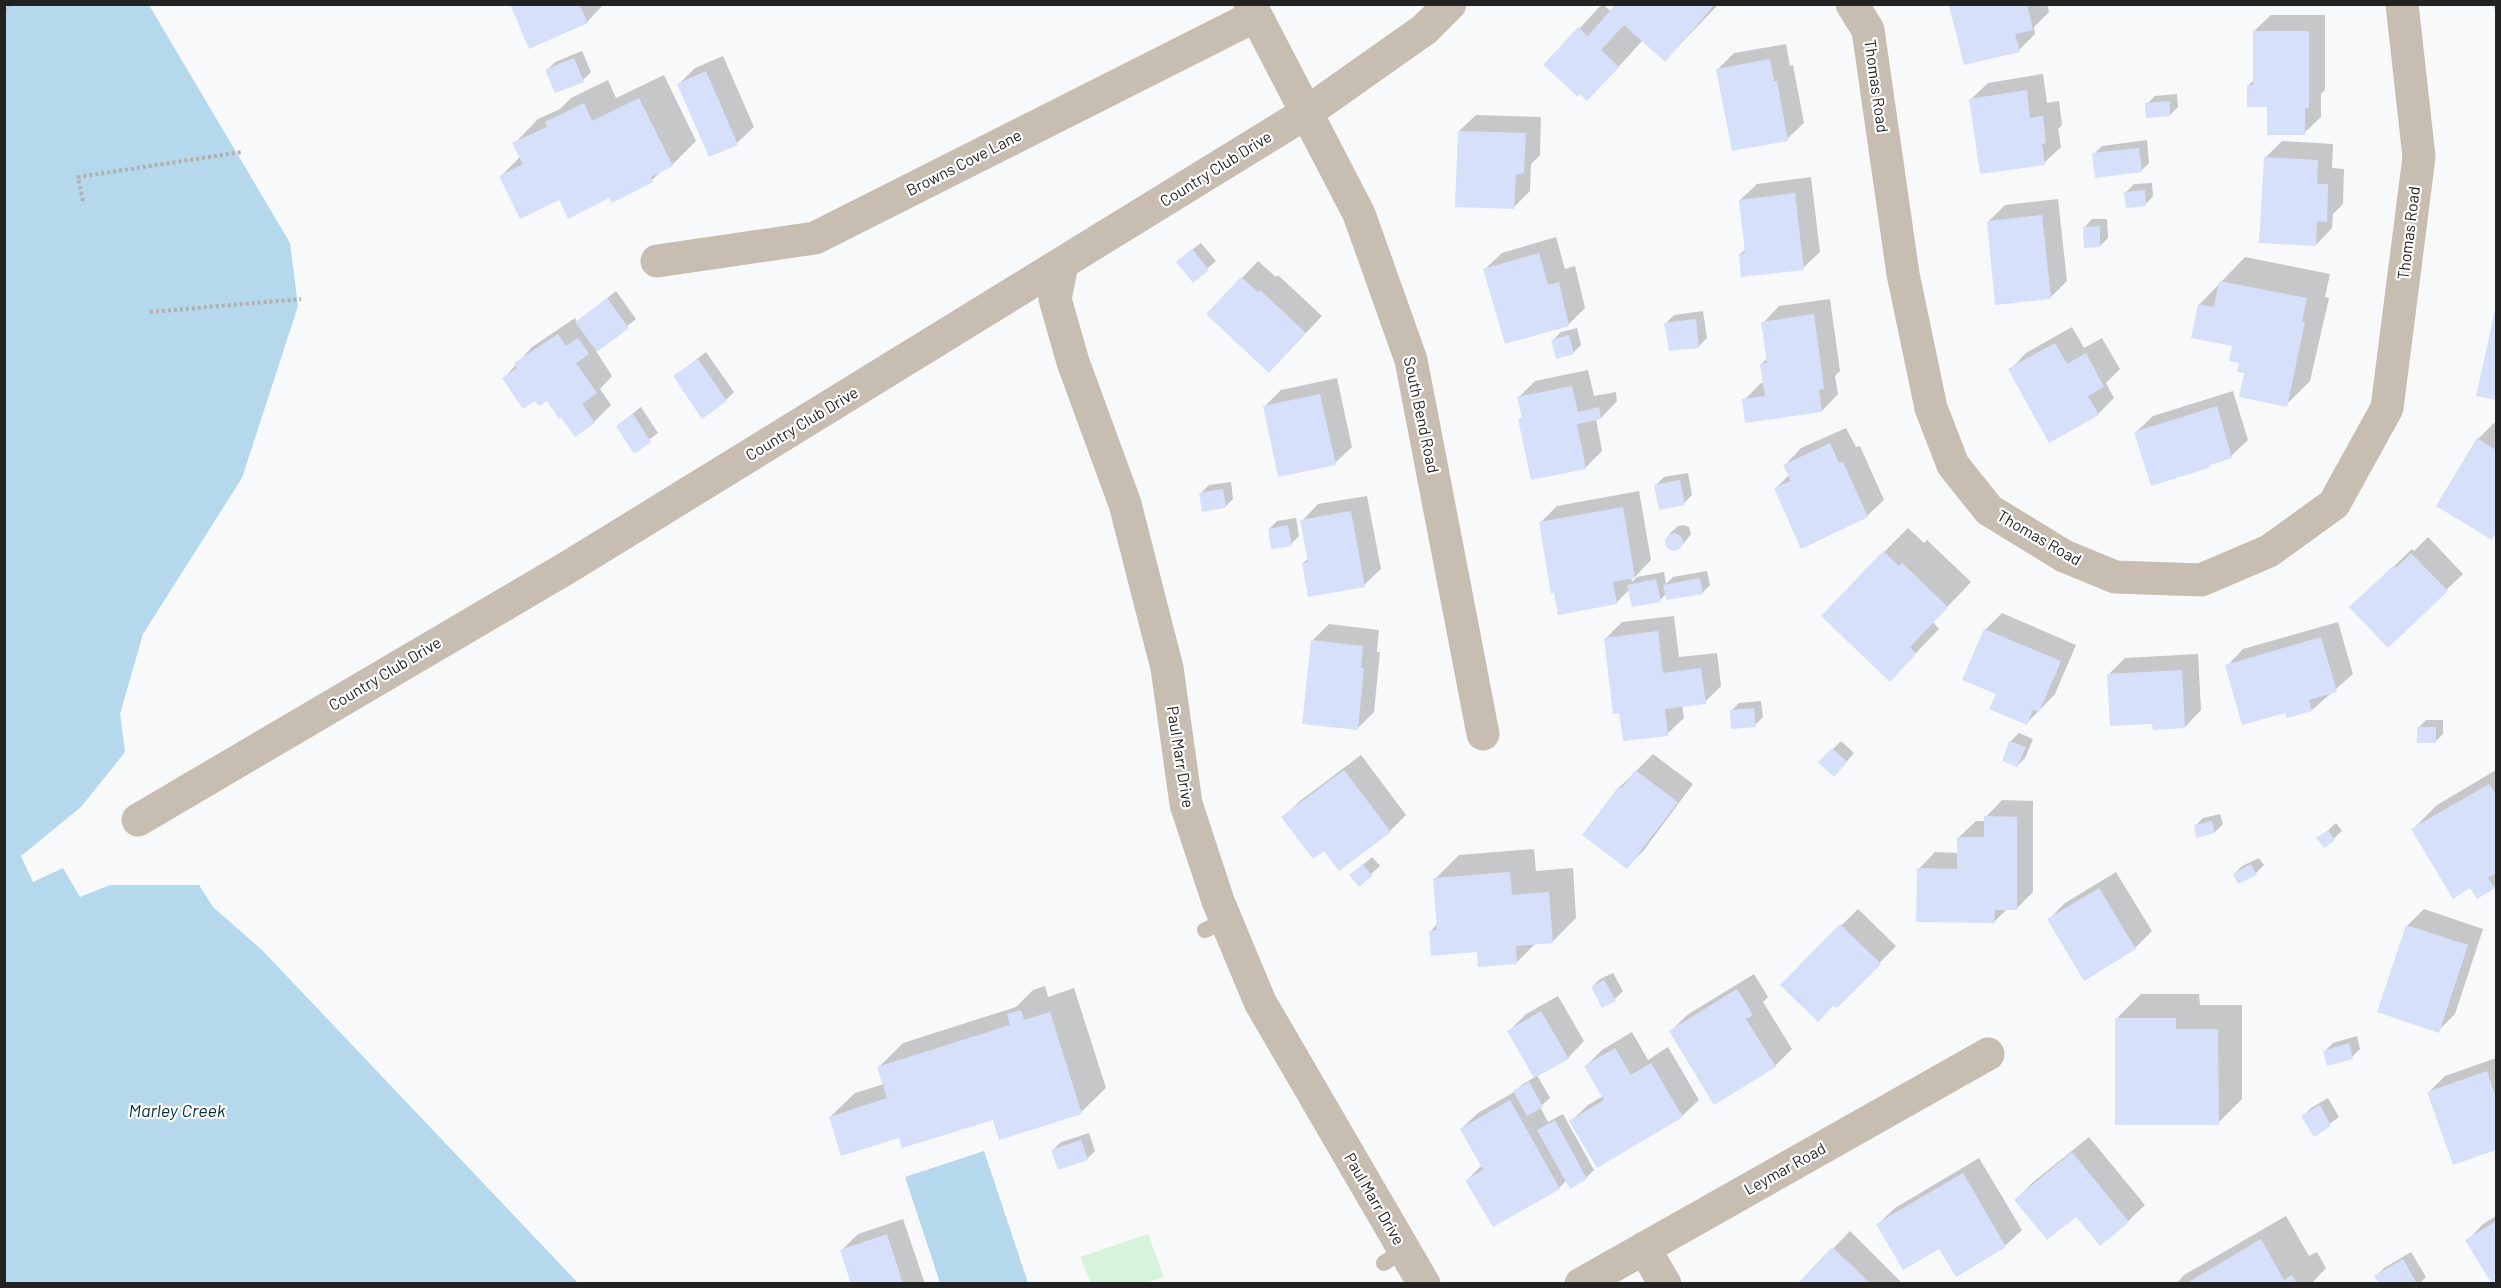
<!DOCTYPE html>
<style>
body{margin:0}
#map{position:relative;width:2501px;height:1288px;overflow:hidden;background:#f8f9fb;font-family:Barlow,sans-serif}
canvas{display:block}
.frame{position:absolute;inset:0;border:6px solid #222223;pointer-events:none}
</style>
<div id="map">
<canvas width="2501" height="1288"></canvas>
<div class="frame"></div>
</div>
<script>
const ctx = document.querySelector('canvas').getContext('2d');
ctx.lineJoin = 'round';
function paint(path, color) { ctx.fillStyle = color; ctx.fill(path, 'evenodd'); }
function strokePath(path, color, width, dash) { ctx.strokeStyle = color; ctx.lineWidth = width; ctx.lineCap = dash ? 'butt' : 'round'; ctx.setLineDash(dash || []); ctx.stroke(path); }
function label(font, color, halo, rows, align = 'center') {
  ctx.font = font + ' Barlow,sans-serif'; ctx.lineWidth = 4.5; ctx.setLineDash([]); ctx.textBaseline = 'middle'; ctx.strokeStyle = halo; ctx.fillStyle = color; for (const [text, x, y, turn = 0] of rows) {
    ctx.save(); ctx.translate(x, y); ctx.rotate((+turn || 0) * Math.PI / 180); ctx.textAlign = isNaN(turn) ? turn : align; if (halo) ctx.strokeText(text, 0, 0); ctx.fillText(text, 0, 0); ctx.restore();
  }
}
const green = new Path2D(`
 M 1148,1234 L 1164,1277 L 1145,1283 L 1091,1283 L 1080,1257 Z`);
const water = new Path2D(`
 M 5,4 L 149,5 L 290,243 L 298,306 L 242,478 L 143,634 L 120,714 L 125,752 L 81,807 L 21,856 L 33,882 L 63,868 L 80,897 L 110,885 L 199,885 L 213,907 L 262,950 L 578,1283 L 5,1283 Z
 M 984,1151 L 1028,1283 L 940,1283 L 905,1177 Z`);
const shadow = new Path2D(`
 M 511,4 L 603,4 L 603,5 L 587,22 Z
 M 1602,4 L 1612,12 L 1619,4 L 1717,6 L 1665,60 L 1643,40 L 1611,75 L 1546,65 Z
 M 1953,4 L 2047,4 L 2049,12 L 2034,27 L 2035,34 L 2019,50 Z
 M 2494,4 L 2496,4 L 2496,19 Z
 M 2271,15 L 2325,15 L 2325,90 L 2321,94 L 2321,117 L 2304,133 L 2269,106 L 2249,85 L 2254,80 L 2254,31 Z
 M 1786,44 L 1790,66 L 1793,65 L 1804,123 L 1787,139 L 1718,69 L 1734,53 Z
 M 582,51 L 591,72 L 583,80 L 547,70 L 555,62 Z
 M 723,56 L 754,127 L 737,143 L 679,84 L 695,68 Z
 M 2043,74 L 2047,103 L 2059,101 L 2062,125 L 2058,129 L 2061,147 L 2044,163 L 1971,99 L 1988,83 Z
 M 664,75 L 696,141 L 672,165 L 663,169 L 652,180 L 610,196 L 560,198 L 501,176 L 520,157 L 514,144 L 538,119 L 560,109 L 571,98 L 608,80 L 616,98 Z
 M 2177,94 L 2178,107 L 2170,115 L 2147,104 L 2155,96 Z
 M 1476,115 L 1541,117 L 1540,155 L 1531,164 L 1530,191 L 1514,207 L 1459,131 Z
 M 2147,140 L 2149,163 L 2141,171 L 2094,154 L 2102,146 Z
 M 2282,141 L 2333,144 L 2332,168 L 2344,169 L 2343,204 L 2333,214 L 2332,228 L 2316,245 L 2265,158 Z
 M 1811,177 L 1820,252 L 1803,268 L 1740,254 L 1746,249 L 1740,200 L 1757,184 Z
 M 2152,183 L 2153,196 L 2145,205 L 2126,192 L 2134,184 Z
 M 2058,199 L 2067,281 L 2051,297 L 1988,222 L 2005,205 Z
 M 2092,219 L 2107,219 L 2108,238 L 2100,246 L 2084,228 Z
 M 1556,237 L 1565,269 L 1575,266 L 1585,308 L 1568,325 L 1485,269 L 1502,253 Z
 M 1201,243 L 1216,261 L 1193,281 L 1186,254 Z
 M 2245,257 L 2330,274 L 2325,297 L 2329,298 L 2310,381 L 2286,405 L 2245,371 L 2234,345 L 2199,305 Z
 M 1258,261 L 1276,277 L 1278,275 L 1322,316 L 1286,354 L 1208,314 Z
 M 616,291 L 636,319 L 596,351 L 612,376 L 600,389 L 611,405 L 594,422 L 575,435 L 547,399 L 504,378 L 532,347 L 575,318 L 577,322 Z
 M 1830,299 L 1840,371 L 1835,376 L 1838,394 L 1822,411 L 1744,400 L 1761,383 L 1764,383 L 1761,364 L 1768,358 L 1763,323 L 1779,306 Z
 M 1703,311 L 1707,338 L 1699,346 L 1666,323 L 1674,315 Z
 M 2496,313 L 2496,399 L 2478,395 Z
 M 2072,327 L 2084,348 L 2102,338 L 2120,369 L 2106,383 L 2114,398 L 2098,414 L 2010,370 L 2026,353 Z
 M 1577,328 L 1581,345 L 1573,353 L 1553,340 L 1561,332 Z
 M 706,352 L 734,392 L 726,400 L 675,376 Z
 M 1588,370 L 1594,396 L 1616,392 L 1617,401 L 1601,418 L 1596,419 L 1602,451 L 1585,468 L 1520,419 L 1523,417 L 1519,397 L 1535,381 Z
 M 1337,378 L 1352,447 L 1335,463 L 1264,407 L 1281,390 Z
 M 2233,391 L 2248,440 L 2231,456 L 2212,463 L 2136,432 L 2153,416 Z
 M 641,407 L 658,433 L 634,451 L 617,426 Z
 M 2494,423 L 2496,424 L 2496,533 L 2491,538 L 2478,439 Z
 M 1846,428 L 1856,447 L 1860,446 L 1884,500 L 1867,516 L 1775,489 L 1789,475 L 1785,465 L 1801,448 Z
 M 1688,473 L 1692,495 L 1684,503 L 1656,485 L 1664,477 Z
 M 1231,482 L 1233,499 L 1225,507 L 1201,493 L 1209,485 Z
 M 1639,491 L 1651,560 L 1635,577 L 1631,577 L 1632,582 L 1637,577 L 1664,572 L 1666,584 L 1673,577 L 1707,571 L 1710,585 L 1702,593 L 1666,594 L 1660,600 L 1630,589 L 1616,603 L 1540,523 L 1557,506 Z
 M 1367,496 L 1381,569 L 1364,585 L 1303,563 L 1309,558 L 1302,521 L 1318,504 Z
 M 1296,518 L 1299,536 L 1291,544 L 1269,529 L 1277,521 Z
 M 1684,525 L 1689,527 L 1691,534 L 1679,549 L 1671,549 L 1667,545 L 1669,534 L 1678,526 Z
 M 1908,528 L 1924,543 L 1927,540 L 1971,582 L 1933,622 L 1939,629 L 1890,680 L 1884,552 Z
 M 2428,537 L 2463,574 L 2446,590 L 2368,591 L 2412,549 L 2414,551 Z
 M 2002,613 L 2076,645 L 2055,694 L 2027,723 L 1998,693 L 1985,630 Z
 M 1674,616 L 1679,657 L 1717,653 L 1721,686 L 1705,702 L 1682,705 L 1684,718 L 1667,734 L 1606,638 L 1622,622 Z
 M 2338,622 L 2353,674 L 2312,710 L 2286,711 L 2227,666 L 2243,649 Z
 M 1329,624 L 1379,630 L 1377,652 L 1380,652 L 1374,712 L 1357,729 L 1312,641 Z
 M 2198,654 L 2201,710 L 2185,727 L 2154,723 L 2108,675 L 2125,658 Z
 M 1761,701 L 1763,717 L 1755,725 L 1731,711 L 1739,703 Z
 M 2426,720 L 2443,720 L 2443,734 L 2435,742 L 2418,728 Z
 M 2019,733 L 2033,739 L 2025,758 L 2017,766 L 2004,760 L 2011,741 Z
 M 1841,741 L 1854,753 L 1842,767 L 1820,762 Z
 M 1653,754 L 1693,784 L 1644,850 L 1627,867 L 1620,787 Z
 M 1361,755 L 1406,815 L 1390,831 L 1325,849 L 1283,817 L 1300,801 Z
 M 2496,770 L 2496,884 L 2494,887 L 2471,886 L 2413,829 L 2437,805 Z
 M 2002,800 L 2033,801 L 2033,892 L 2016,909 L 2007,909 L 1994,922 L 1919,869 L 1935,852 L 1959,853 L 1959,837 L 1976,821 L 1986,821 L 1986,817 Z
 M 2220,814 L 2223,824 L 2215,832 L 2195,826 L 2203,818 Z
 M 2336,823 L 2342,831 L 2325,846 L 2318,839 Z
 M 1534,849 L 1536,871 L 1573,868 L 1576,918 L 1552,942 L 1536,943 L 1517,962 L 1478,950 L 1431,931 L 1438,923 L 1435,879 L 1459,855 Z
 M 1372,857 L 1380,866 L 1359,885 L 1351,875 Z
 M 2259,858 L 2264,865 L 2256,873 L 2234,874 L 2242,866 Z
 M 2116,872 L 2152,931 L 2135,948 L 2049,919 L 2065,903 Z
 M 1858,909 L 1896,946 L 1836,1007 L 1782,985 Z
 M 2424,909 L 2483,929 L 2455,1014 L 2438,1031 L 2407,926 Z
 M 1613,973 L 1623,991 L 1615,999 L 1592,987 L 1600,979 Z
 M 1754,974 L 1768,997 L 1763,1002 L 1792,1049 L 1775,1066 L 1715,1103 L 1671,1031 L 1687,1015 Z
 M 1045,986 L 1048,997 L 1074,988 L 1106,1088 L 1081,1112 L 994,1118 L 900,1136 L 830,1117 L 855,1093 L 884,1084 L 879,1067 L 903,1043 L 1016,1007 L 1033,990 Z
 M 2141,994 L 2199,994 L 2200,1005 L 2242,1005 L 2242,1099 L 2218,1123 L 2117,1018 Z
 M 1558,996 L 1584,1041 L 1568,1058 L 1537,1075 L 1550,1098 L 1540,1107 L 1548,1122 L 1563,1114 L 1594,1170 L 1586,1178 L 1567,1180 L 1559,1188 L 1494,1225 L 1467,1180 L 1482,1165 L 1461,1129 L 1478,1113 L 1514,1092 L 1523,1084 L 1535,1077 L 1509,1031 L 1526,1014 Z
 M 1632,1032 L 1648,1060 L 1668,1047 L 1699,1100 L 1682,1116 L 1598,1166 L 1571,1121 L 1588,1105 L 1603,1096 L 1586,1066 L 1602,1050 Z
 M 2357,1036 L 2360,1049 L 2352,1057 L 2325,1051 L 2333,1043 Z
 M 2496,1058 L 2496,1148 L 2454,1163 L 2429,1092 L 2445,1076 Z
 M 2328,1098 L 2339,1117 L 2314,1135 L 2303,1116 L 2311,1108 Z
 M 1089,1133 L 1095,1151 L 1087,1159 L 1053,1150 L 1061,1142 Z
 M 2089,1137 L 2145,1205 L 2128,1221 L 2076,1215 L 2016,1200 L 2032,1183 Z
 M 1979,1158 L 2022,1230 L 2005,1246 L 1939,1247 L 1878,1224 L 1895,1208 Z
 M 2286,1216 L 2309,1256 L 2317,1252 L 2326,1268 L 2311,1284 L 2176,1284 L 2184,1275 Z
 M 2496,1216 L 2496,1284 L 2493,1284 L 2467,1241 L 2483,1224 Z
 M 903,1219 L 925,1284 L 852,1284 L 842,1250 L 858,1234 Z
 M 1850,1231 L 1903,1284 L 1799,1284 Z
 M 2411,1252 L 2426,1277 L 2419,1284 L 2380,1284 L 2376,1276 L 2384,1268 Z`);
const building = new Path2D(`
 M 510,4 L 579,4 L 588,23 L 529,49 Z
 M 1616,4 L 1715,4 L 1665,62 L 1624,25 L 1601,50 L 1619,67 L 1587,101 L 1580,94 L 1578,97 L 1543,65 L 1578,27 L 1588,36 Z
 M 1953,4 L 2027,4 L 2033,30 L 2015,34 L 2020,52 L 1964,65 L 1949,6 Z
 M 2253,31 L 2309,31 L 2309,108 L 2305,108 L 2305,135 L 2267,135 L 2267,107 L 2247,107 L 2247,85 L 2253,85 Z
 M 574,58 L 584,82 L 555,93 L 545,70 Z
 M 1770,59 L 1774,81 L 1777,81 L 1788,141 L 1732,151 L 1716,69 Z
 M 706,71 L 738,145 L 709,157 L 677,84 Z
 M 2027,90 L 2030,118 L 2043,116 L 2046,143 L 2042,144 L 2045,165 L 1980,174 L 1969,99 Z
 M 639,98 L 673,166 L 651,177 L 653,182 L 612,203 L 609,198 L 568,219 L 559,200 L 520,219 L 499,176 L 523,164 L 512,143 L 547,127 L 545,122 L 584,103 L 592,121 Z
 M 2170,101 L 2170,116 L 2146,118 L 2145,103 Z
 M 1458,131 L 1526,133 L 1524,173 L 1516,175 L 1514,209 L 1455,207 Z
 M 2139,148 L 2142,172 L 2095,178 L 2092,153 Z
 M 2264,157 L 2318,160 L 2317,184 L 2328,184 L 2327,222 L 2317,221 L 2316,246 L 2259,243 Z
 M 2145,190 L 2146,206 L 2126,208 L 2124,192 Z
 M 1795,193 L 1804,270 L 1741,277 L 1739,254 L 1745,253 L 1739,200 Z
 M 2042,215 L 2051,299 L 1995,305 L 1987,221 Z
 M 2100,226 L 2100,247 L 2084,248 L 2083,227 Z
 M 1192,249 L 1209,270 L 1193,283 L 1176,262 Z
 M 1539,253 L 1548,285 L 1559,282 L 1569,326 L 1505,344 L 1483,269 Z
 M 1241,277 L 1258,292 L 1260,290 L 1306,333 L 1269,373 L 1206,314 Z
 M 2219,281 L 2307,298 L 2302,321 L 2305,322 L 2287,407 L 2239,397 L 2244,373 L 2237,372 L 2239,363 L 2229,361 L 2232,346 L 2191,338 L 2198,304 L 2214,307 Z
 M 607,298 L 629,328 L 597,352 L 575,322 Z
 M 2495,310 L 2496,310 L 2496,400 L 2476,396 Z
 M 1814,314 L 1824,389 L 1819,390 L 1822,412 L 1745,423 L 1742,399 L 1765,396 L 1760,364 L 1767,363 L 1761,322 Z
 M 1696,319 L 1699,348 L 1669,351 L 1664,323 Z
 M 558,334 L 566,346 L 578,338 L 587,351 L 589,354 L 576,363 L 597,393 L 582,404 L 595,423 L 575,437 L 561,417 L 559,419 L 547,401 L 539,406 L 535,401 L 523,409 L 502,378 L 517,368 L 514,363 Z
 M 1569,335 L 1574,354 L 1556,359 L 1551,340 Z
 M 2055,343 L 2067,364 L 2086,353 L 2104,387 L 2088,396 L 2099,415 L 2049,443 L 2008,369 Z
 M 698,359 L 727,401 L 702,419 L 673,376 Z
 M 1572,386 L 1578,412 L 1599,407 L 1601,419 L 1577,424 L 1586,469 L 1531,480 L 1518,419 L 1522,418 L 1517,397 Z
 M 1320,394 L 1336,465 L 1278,477 L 1263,406 Z
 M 2217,406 L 2232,458 L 2210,465 L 2209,468 L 2151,486 L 2134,432 Z
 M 633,414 L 651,442 L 634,454 L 616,426 Z
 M 2477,438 L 2496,450 L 2496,532 L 2492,540 L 2436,506 Z
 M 1830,443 L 1839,463 L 1843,462 L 1868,517 L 1801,549 L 1774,488 L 1791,481 L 1783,465 Z
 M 1680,480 L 1685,505 L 1659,510 L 1654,485 Z
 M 1223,489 L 1226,508 L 1202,512 L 1199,493 Z
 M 1623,507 L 1635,578 L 1613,582 L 1617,604 L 1558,615 L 1554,593 L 1551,594 L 1539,522 Z
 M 1351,511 L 1365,587 L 1308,597 L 1302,563 L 1308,562 L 1300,520 Z
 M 1288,525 L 1292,546 L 1271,549 L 1268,529 Z
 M1665 542a9 9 0 1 1 18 0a9 9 0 1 1-18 0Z
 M 1883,551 L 1899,566 L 1902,563 L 1948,607 L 1910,647 L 1916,654 L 1890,682 L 1821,616 Z
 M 2411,553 L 2448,591 L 2388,648 L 2349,607 L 2393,566 L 2397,567 Z
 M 1700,578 L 1703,594 L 1666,600 L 1663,585 Z
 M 1656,579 L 1661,602 L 1632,607 L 1627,585 Z
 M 1984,629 L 2061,661 L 2039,712 L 2033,710 L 2027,725 L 1989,709 L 1996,694 L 1962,680 Z
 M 1658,631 L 1663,673 L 1701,668 L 1706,704 L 1665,709 L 1668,736 L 1623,741 L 1619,713 L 1613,714 L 1604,638 Z
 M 2321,637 L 2337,692 L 2309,700 L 2312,711 L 2287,718 L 2285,713 L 2242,725 L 2225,665 Z
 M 1311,640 L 1363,646 L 1361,668 L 1364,668 L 1358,730 L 1302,724 Z
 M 2182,670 L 2185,728 L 2153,730 L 2152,724 L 2110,726 L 2107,674 Z
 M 1754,708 L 1756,727 L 1731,729 L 1730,710 Z
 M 2417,727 L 2436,727 L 2436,743 L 2417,743 Z
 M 2009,741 L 2026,747 L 2017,767 L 2002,761 Z
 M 1832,748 L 1847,762 L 1834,777 L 1818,762 Z
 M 1344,770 L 1391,832 L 1339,871 L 1324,851 L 1313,859 L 1281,817 Z
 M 1635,770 L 1678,802 L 1627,869 L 1582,835 L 1619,786 L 1622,788 Z
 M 2489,784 L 2495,793 L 2496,792 L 2496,873 L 2488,878 L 2495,888 L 2477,899 L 2470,888 L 2453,899 L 2411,829 Z
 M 1984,816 L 2017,817 L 2017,910 L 1995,910 L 1994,923 L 1916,922 L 1917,868 L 1957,869 L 1957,837 L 1984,837 Z
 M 2212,821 L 2215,833 L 2196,838 L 2194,825 Z
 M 2328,830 L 2335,840 L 2324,848 L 2316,838 Z
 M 1363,864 L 1372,876 L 1359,887 L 1349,875 Z
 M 2251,864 L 2257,875 L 2238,884 L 2233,874 Z
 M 1510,872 L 1512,895 L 1549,892 L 1553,943 L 1516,946 L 1517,964 L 1478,967 L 1477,952 L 1431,956 L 1429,931 L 1437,930 L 1433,878 Z
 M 2099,888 L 2136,949 L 2084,981 L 2047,919 Z
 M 1840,924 L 1881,964 L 1837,1008 L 1833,1006 L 1818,1022 L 1780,985 Z
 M 2406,925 L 2468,945 L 2439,1033 L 2377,1012 Z
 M 1604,980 L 1616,1001 L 1602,1008 L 1591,987 Z
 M 1737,989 L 1753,1015 L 1746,1019 L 1776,1067 L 1714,1105 L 1669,1031 Z
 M 1021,1010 L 1024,1020 L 1050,1012 L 1082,1114 L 999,1140 L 993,1120 L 902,1148 L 899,1138 L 841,1156 L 829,1117 L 887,1098 L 877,1067 L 1010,1025 L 1007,1014 Z
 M 1541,1011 L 1569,1059 L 1534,1078 L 1507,1031 Z
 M 2115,1018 L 2176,1018 L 2176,1029 L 2218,1029 L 2219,1125 L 2115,1125 Z
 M 2349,1043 L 2353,1059 L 2327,1066 L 2323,1051 Z
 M 1615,1048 L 1631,1075 L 1651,1063 L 1683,1117 L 1597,1168 L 1569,1121 L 1604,1100 L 1584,1066 Z
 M 2487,1071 L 2496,1098 L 2496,1150 L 2453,1165 L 2427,1092 Z
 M 1529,1082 L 1543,1107 L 1527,1116 L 1513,1091 Z
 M 1510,1100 L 1560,1189 L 1493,1227 L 1465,1180 L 1483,1170 L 1460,1129 Z
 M 2320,1105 L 2331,1126 L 2314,1137 L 2301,1116 Z
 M 1555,1120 L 1587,1179 L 1570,1189 L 1537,1130 Z
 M 1081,1140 L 1088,1160 L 1058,1170 L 1051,1150 Z
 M 2072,1152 L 2129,1222 L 2100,1246 L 2076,1217 L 2047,1240 L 2014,1200 Z
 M 1963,1173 L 2006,1247 L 1956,1277 L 1939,1249 L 1903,1270 L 1876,1224 Z
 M 2496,1221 L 2496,1284 L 2492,1284 L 2465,1240 Z
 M 887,1234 L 903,1284 L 851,1284 L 840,1250 Z
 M 2261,1239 L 2284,1280 L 2292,1275 L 2297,1284 L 2185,1284 Z
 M 1832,1247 L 1860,1273 L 1870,1284 L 1797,1284 Z
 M 2403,1259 L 2417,1284 L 2379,1284 L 2374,1276 Z`);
const path = new Path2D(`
 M 4,10 L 10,4
 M 83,201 L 78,177 L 242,152
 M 150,312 L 301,299`);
const lane = new Path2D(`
 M 1205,930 L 1226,921
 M 1384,1263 L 1404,1249`);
const street = new Path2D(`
 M 1250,4 L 1359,214 L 1411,360 L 1483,734
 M 1852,4 L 1868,30 L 1903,274 L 1931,408 L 1953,465 L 1989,510 L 2064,556 L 2115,577 L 2201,580 L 2269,551 L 2334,504 L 2387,408 L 2419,157 L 2402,4
 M 657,261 L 815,238 L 1255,16
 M 1062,264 L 1055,299 L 1073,362 L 1125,504 L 1167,668 L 1186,804 L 1218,901 L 1260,1002 L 1424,1284
 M 138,820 L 570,566 L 1306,113 L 1425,29 L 1450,4
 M 1644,1248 L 1665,1284
 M 1581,1284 L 1988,1054`);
const streetNames = [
 ["Thomas Road",1876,86,82],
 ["Browns Cove Lane",964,163,-27],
 ["Country Club Drive",1216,169,-32],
 ["Thomas Road",2409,233,-83],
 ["South Bend Road",1421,415,78],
 ["Country Club Drive",802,424,-31],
 ["Thomas Road",2039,538,30],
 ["Country Club Drive",385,674,-31],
 ["Paul Marr Drive",1180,757,81],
 ["Leymar Road",1785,1169,-29],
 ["Paul Marr Drive",1374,1199,60]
];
const waterNames = [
 ["Marley Creek",177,1111]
];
paint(green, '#d6f3dc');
paint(water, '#b5d8ec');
paint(shadow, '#0003');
paint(building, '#d6e0fa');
strokePath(path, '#b0b0b2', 4, [3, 3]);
strokePath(lane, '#c7bdb0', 16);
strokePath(street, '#c7bdb0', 33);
label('16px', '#222223', '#fff', streetNames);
label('italic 18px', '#002f43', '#fff', waterNames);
</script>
